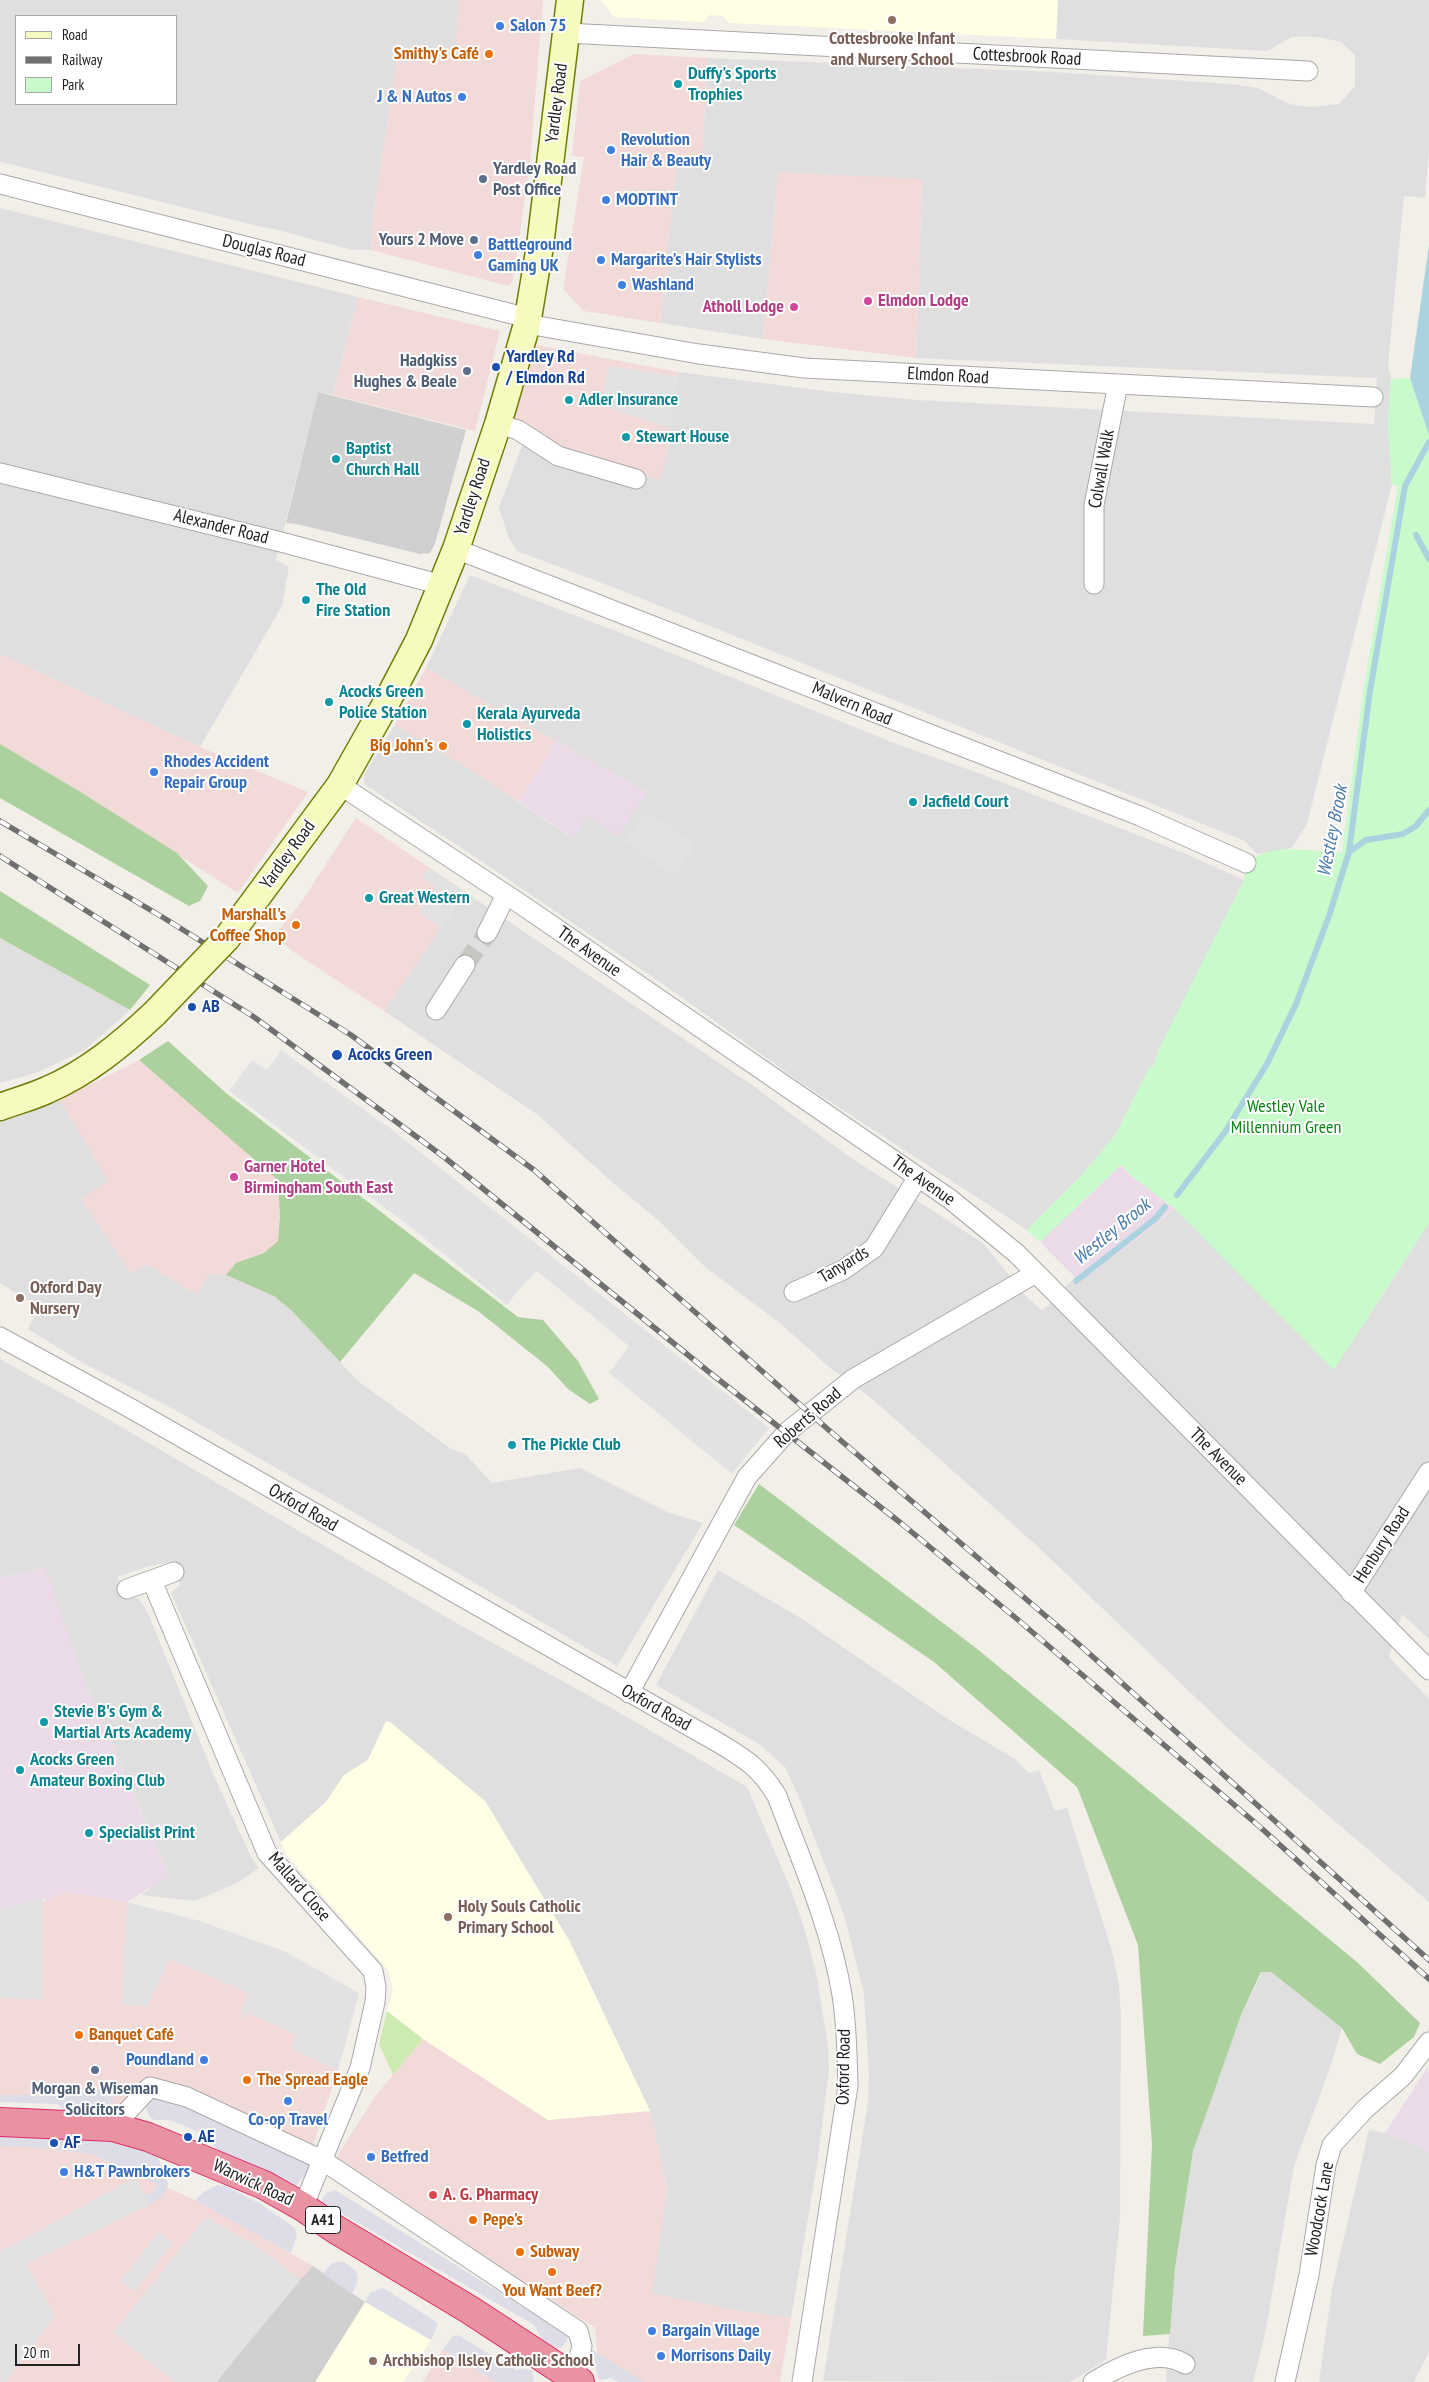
<!DOCTYPE html>
<meta charset="utf-8">
<style>
body{margin:0}
#map{position:relative;width:1429px;height:2382px;overflow:hidden;background:#f2efe9;font-family:"PT Sans Narrow",sans-serif}
canvas{display:block}
.legend{position:absolute;left:15px;top:15px;width:162px;height:90px;box-sizing:border-box;background:#fff;border:1px solid #a7a7a7;margin:0;padding:6px 9px;list-style:none;font-size:15px;color:#222}
.legend li{display:flex;align-items:center;gap:10px;height:25px}
.legend b{width:25px;border:1px solid #a7a7a7}
.scale{position:absolute;left:15px;top:2344px;width:65px;height:22px;box-sizing:border-box;border:2px solid #222;border-top:0;padding-left:6px;font-size:15px;line-height:18px;white-space:nowrap;color:#222;-webkit-text-stroke:4px #fff;paint-order:stroke}
</style>
<div id="map">
<canvas width="1429" height="2382"></canvas>
<ul class="legend">
<li><b style="height:6px;background:#f7fabf"></b>Road</li>
<li><b style="height:6px;background:#707070"></b>Railway</li>
<li><b style="height:14px;background:#c8facc"></b>Park</li>
</ul>
<div class="scale">20 m</div>
</div>
<script>
const ctx = document.querySelector('canvas').getContext('2d');
ctx.lineJoin = 'round';
function paint(path, color) { ctx.fillStyle = color; ctx.fill(path, 'evenodd'); }
function strokePath(path, color, width, dash) { ctx.strokeStyle = color; ctx.lineWidth = width; ctx.lineCap = dash ? 'butt' : 'round'; ctx.setLineDash(dash || []); ctx.stroke(path); }
function label(font, color, halo, rows, align = 'center') {
  ctx.font = font + ' "PT Sans Narrow",sans-serif'; ctx.lineWidth = 4; ctx.setLineDash([]); ctx.textBaseline = 'middle'; ctx.strokeStyle = halo; ctx.fillStyle = color; for (const [text, x, y, turn = 0] of rows) {
    ctx.save(); ctx.translate(x, y); ctx.rotate((+turn || 0) * Math.PI / 180); ctx.textAlign = isNaN(turn) ? turn : align; if (halo) ctx.strokeText(text, 0, 0); ctx.fillText(text, 0, 0); ctx.restore();
  }
}
const residential = new Path2D(`
 M 0,0 L 459,0 L 455,58 L 398,54 L 373,216 L 371,250 L 352,250 L 278,230 L 257,226 L 1,162 L 0,163 ZM 16,16 L 176,16 L 176,104 L 16,104 Z
 M 1058,0 L 1429,0 L 1429,151 L 1425,198 L 1404,196 L 1388,365 L 1391,379 L 1388,423 L 1392,484 L 1307,824 L 1292,848 L 1257,854 L 1245,841 L 615,588 L 517,551 L 509,538 L 499,508 L 524,440 L 513,421 L 660,479 L 667,450 L 678,372 L 833,392 L 917,400 L 1374,424 L 1377,378 L 916,358 L 922,180 L 778,172 L 763,339 L 660,323 L 669,261 L 666,260 L 677,164 L 702,166 L 707,58 L 1055,72 L 1231,84 L 1258,88 L 1289,104 L 1311,107 L 1339,104 L 1355,86 L 1355,55 L 1341,42 L 1319,37 L 1292,37 L 1267,51 L 1056,39 Z
 M 0,208 L 358,297 L 333,395 L 318,392 L 276,560 L 289,567 L 282,606 L 200,747 L 0,654 Z
 M 470,575 L 644,642 L 894,743 L 973,771 L 1184,853 L 1244,880 L 1159,1049 L 1153,1067 L 1150,1067 L 1116,1134 L 1080,1177 L 1027,1230 L 803,1084 L 660,982 L 472,855 L 364,784 L 365,773 L 395,725 L 468,768 L 572,838 L 587,815 L 647,792 L 426,668 Z
 M 465,892 L 749,1083 L 847,1155 L 984,1244 L 1025,1295 L 1042,1311 L 1075,1277 L 1122,1251 L 1175,1209 L 1334,1369 L 1429,1223 L 1429,1639 L 1402,1614 L 1389,1657 L 1429,1699 L 1429,1902 L 1237,1737 L 1036,1545 L 870,1397 L 829,1367 L 781,1324 L 704,1266 L 657,1219 L 613,1183 L 538,1115 L 384,1011 Z
 M 0,938 L 130,1010 L 86,1049 L 39,1072 L 0,1083 Z
 M 60,1100 L 109,1181 L 81,1199 L 131,1273 L 147,1264 L 196,1295 L 209,1274 L 226,1275 L 274,1296 L 292,1311 L 358,1381 L 450,1448 L 466,1455 L 492,1483 L 580,1468 L 667,1512 L 703,1523 L 617,1666 L 353,1512 L 175,1410 L 83,1363 L 28,1329 L 39,1307 L 0,1283 L 0,1122 Z
 M 0,1359 L 106,1418 L 453,1621 L 615,1710 L 747,1787 L 790,1887 L 803,1924 L 816,1972 L 828,2046 L 829,2070 L 817,2165 L 791,2318 L 729,2309 L 651,2293 L 667,2189 L 650,2111 L 570,1942 L 485,1801 L 386,1721 L 368,1760 L 344,1775 L 326,1802 L 281,1842 L 171,1593 L 180,1585 L 175,1561 L 146,1567 L 117,1577 L 128,1597 L 138,1598 L 147,1611 L 215,1778 L 251,1857 L 259,1868 L 237,1883 L 195,1901 L 141,1895 L 169,1875 L 84,1681 L 44,1568 L 0,1578 Z
 M 718,1570 L 799,1617 L 946,1718 L 1015,1759 L 1029,1773 L 1039,1770 L 1055,1811 L 1067,1808 L 1112,1951 L 1119,1985 L 1121,2016 L 1120,2217 L 1106,2360 L 1070,2382 L 823,2381 L 868,2102 L 869,2076 L 864,1993 L 844,1915 L 798,1795 L 785,1767 L 759,1744 L 656,1685 Z
 M 1262,1972 L 1271,1972 L 1342,2028 L 1332,2062 L 1294,2166 L 1266,2329 L 1253,2382 L 1166,2382 L 1173,2280 L 1193,2151 L 1232,2035 Z
 M 1369,2130 L 1385,2133 L 1419,2146 L 1429,2153 L 1429,2352 L 1414,2382 L 1319,2382 L 1332,2289 Z`);
const commercial = new Path2D(`
 M 459,0 L 543,0 L 530,163 L 513,281 L 508,286 L 371,250 L 373,216 L 398,54 L 455,58 Z
 M 634,54 L 707,58 L 702,166 L 677,164 L 666,260 L 669,261 L 660,323 L 584,311 L 563,289 L 584,157 L 572,156 L 580,81 Z
 M 778,172 L 922,179 L 916,358 L 763,339 Z
 M 358,297 L 500,331 L 475,431 L 333,395 Z
 M 537,345 L 678,372 L 667,450 L 660,480 L 555,443 L 513,421 Z
 M 0,654 L 200,747 L 308,792 L 238,893 L 79,791 L 0,744 Z
 M 426,668 L 556,741 L 519,802 L 468,768 L 395,725 Z
 M 356,818 L 466,892 L 384,1011 L 292,951 L 274,936 L 300,904 Z
 M 139,1060 L 295,1194 L 274,1296 L 225,1275 L 209,1275 L 196,1295 L 147,1264 L 131,1273 L 81,1199 L 108,1181 L 60,1100 Z
 M 67,1892 L 127,1902 L 359,1993 L 338,2070 L 312,2148 L 207,2098 L 128,2105 L 0,2102 L 0,1911 L 47,1901 Z
 M 423,2039 L 548,2120 L 650,2111 L 667,2189 L 652,2293 L 729,2309 L 791,2318 L 780,2382 L 640,2382 L 597,2353 L 595,2328 L 334,2161 L 376,2095 Z
 M 0,2146 L 31,2147 L 92,2154 L 204,2204 L 313,2266 L 300,2280 L 216,2382 L 0,2382 Z
 M 443,2349 L 496,2382 L 423,2382 Z`);
const industrial = new Path2D(`
 M 556,741 L 647,792 L 618,837 L 587,815 L 573,838 L 519,802 Z
 M 1121,1164 L 1133,1177 L 1175,1209 L 1122,1251 L 1075,1277 L 1040,1242 Z
 M 45,1568 L 84,1681 L 169,1876 L 127,1902 L 67,1892 L 47,1901 L 45,1901 L 43,1898 L 0,1911 L 0,1578 Z
 M 1427,2068 L 1429,2071 L 1429,2153 L 1419,2146 L 1385,2133 Z`);
const education = new Path2D(`
 M 601,0 L 1058,0 L 1056,39 L 729,23 L 723,16 L 709,15 L 703,22 L 614,17 Z
 M 386,1721 L 390,1722 L 485,1801 L 570,1942 L 650,2111 L 548,2120 L 423,2039 L 387,2011 L 393,1991 L 388,1970 L 286,1854 L 281,1842 L 326,1802 L 344,1775 L 368,1760 Z
 M 365,2302 L 431,2340 L 403,2382 L 315,2382 Z`);
const religious = new Path2D(`
 M 318,392 L 466,430 L 435,544 L 430,553 L 420,554 L 297,524 L 286,523 Z
 M 313,2266 L 365,2302 L 315,2382 L 216,2382 L 300,2280 Z`);
const grass = new Path2D(`
 M 387,2011 L 423,2039 L 393,2075 L 379,2044 Z`);
const forest = new Path2D(`
 M 0,744 L 79,791 L 177,853 L 208,886 L 200,901 L 189,906 L 0,798 Z
 M 0,891 L 150,985 L 130,1010 L 0,938 Z
 M 168,1041 L 226,1093 L 518,1317 L 543,1320 L 578,1361 L 599,1399 L 590,1404 L 568,1389 L 548,1367 L 478,1311 L 414,1273 L 340,1362 L 292,1311 L 274,1296 L 226,1275 L 236,1263 L 264,1253 L 278,1241 L 280,1217 L 278,1180 L 139,1060 Z
 M 759,1484 L 976,1648 L 1357,1962 L 1420,2023 L 1414,2037 L 1380,2064 L 1357,2054 L 1342,2028 L 1271,1972 L 1261,1972 L 1241,2015 L 1193,2151 L 1175,2268 L 1170,2334 L 1143,2336 L 1152,2145 L 1138,1945 L 1077,1787 L 934,1662 L 734,1525 Z`);
const park = new Path2D(`
 M 1410,378 L 1429,435 L 1429,1223 L 1334,1370 L 1175,1209 L 1133,1177 L 1121,1165 L 1040,1242 L 1027,1230 L 1080,1177 L 1116,1134 L 1150,1066 L 1153,1067 L 1159,1049 L 1244,880 L 1246,863 C 1274,841 1310,852 1342,853 L 1364,686 L 1398,486 L 1392,484 L 1388,423 L 1391,379 Z`);
const parking = new Path2D(`
 M 608,366 L 677,376 L 670,428 L 602,406 Z
 M 647,811 L 696,845 L 674,876 L 625,841 Z
 M 429,868 L 465,892 L 442,928 L 419,913 L 436,887 L 422,878 Z
 M 281,1050 L 391,1129 L 769,1428 L 732,1474 L 609,1373 L 629,1346 L 537,1271 L 520,1288 L 507,1305 L 413,1229 L 229,1091 L 252,1060 L 267,1070 Z
 M 43,1897 L 42,1999 L 0,1998 L 0,1911 Z
 M 127,1902 L 200,1921 L 286,1952 L 359,1993 L 338,2070 L 291,2049 L 297,2035 L 247,2013 L 244,2020 L 241,2011 L 249,1993 L 170,1959 L 147,2006 L 122,2004 Z
 M 135,2177 L 149,2205 L 26,2264 L 55,2316 L 5,2382 L 0,2382 L 0,2251 L 24,2239 Z
 M 206,2217 L 260,2248 L 300,2280 L 216,2382 L 175,2382 L 113,2333 Z
 M 159,2232 L 173,2243 L 134,2292 L 120,2281 Z`);
const plaza = new Path2D(`
 M 112,2088 L 114,2094 L 112,2103 L 103,2111 L 65,2111 L 57,2104 L 0,2102 L 0,2095 L 39,2095 Z
 M 156,2092 L 306,2159 L 309,2165 L 305,2175 L 297,2185 L 289,2188 L 219,2152 L 207,2135 L 169,2120 L 155,2120 L 150,2118 L 144,2103 Z
 M 0,2135 L 103,2140 L 153,2154 L 158,2157 L 168,2183 L 167,2189 L 162,2196 L 149,2205 L 144,2195 L 153,2193 L 157,2184 L 92,2154 L 31,2147 L 0,2146 Z
 M 217,2185 L 225,2186 L 259,2203 L 295,2228 L 297,2235 L 291,2253 L 195,2200 L 205,2191 Z
 M 335,2190 L 565,2333 L 568,2336 L 566,2343 L 561,2348 L 551,2346 L 541,2338 L 534,2325 L 341,2213 L 327,2213 L 322,2208 L 322,2200 L 326,2193 Z
 M 338,2262 L 344,2262 L 355,2270 L 357,2274 L 358,2281 L 352,2294 L 323,2274 L 332,2263 Z
 M 383,2288 L 435,2321 L 438,2325 L 431,2340 L 365,2302 L 370,2293 Z
 M 458,2335 L 516,2370 L 527,2369 L 532,2371 L 534,2382 L 496,2382 L 443,2349 L 452,2337 Z
 M 591,2349 L 597,2353 L 645,2382 L 618,2382 L 612,2378 L 599,2380 Z`);
const water = new Path2D(`
 M 1429,245 L 1429,435 L 1410,378 Z`);
const stream = new Path2D(`
 M 1416,535 L 1429,559
 M 1349,852 L 1366,840 L 1403,834 L 1416,826 L 1429,810
 M 1177,1195 L 1225,1132 L 1267,1064 L 1296,1004 L 1329,916 L 1349,852 L 1370,691 L 1405,486 L 1429,442
 M 1076,1281 L 1155,1219 L 1165,1207`);
const streetTunnel = new Path2D(`
 M 465,965 L 487,933`);
const street = new Path2D(`
 M 566,33 L 1308,71
 M 0,184 L 528,318
 M 527,324 L 699,354 L 804,368 L 1373,397
 M 498,424 L 518,430 L 558,456 L 636,479
 M 0,473 L 281,542 L 442,585
 M 456,549 L 1140,816 L 1246,863
 M 1094,584 L 1094,505 L 1118,384
 M 340,785 L 522,905 L 950,1199 L 1016,1253 L 1036,1273 L 1429,1670
 M 487,933 L 506,895
 M 436,1010 L 465,965
 M 794,1292 L 843,1270 L 874,1248 L 918,1177
 M 0,1337 L 130,1408 L 719,1743 C 747,1760 760,1768 777,1796 C 801,1860 831,1927 842,1995 C 847,2025 847,2056 848,2086 L 802,2382
 M 152,1581 L 267,1853 L 373,1971 L 376,1987 L 375,2002 L 360,2068 L 303,2207
 M 127,1589 L 174,1572
 M 1351,1593 L 1429,1472
 M 629,1693 L 747,1477 L 787,1432 L 853,1379 L 1036,1273
 M 113,2127 L 150,2087 L 187,2097 L 322,2160 L 578,2331 L 582,2346 L 574,2378
 M 1093,2382 C 1119,2366 1157,2347 1185,2364
 M 1285,2382 L 1309,2275 L 1326,2165 L 1332,2145 L 1365,2109 L 1403,2076 L 1429,2042`);
const secondary = new Path2D(`
 M 227,938 L 340,785 L 384,707 L 419,640 L 456,549 L 498,424 L 527,324 L 540,246 L 570,0
 M 0,1107 C 16,1101 32,1097 47,1090 C 87,1073 122,1044 154,1014`);
const highway = new Path2D(`
 M 0,2122 L 113,2127 L 148,2137 L 264,2185 L 303,2207 L 335,2229 L 470,2310 L 580,2382`);
const rail = new Path2D(`
 M 0,821 L 164,918 L 351,1035 L 534,1170 L 831,1432 L 1082,1647 L 1429,1960
 M 0,856 L 254,1017 L 444,1157 L 709,1372 L 902,1524 L 1017,1619 L 1260,1827 L 1429,1979`);
const secondaryBridge = new Path2D(`
 M 154,1014 L 227,938`);
const markers = [
 [892,20,5,"#8d6e63"],
 [500,26,5,"#3f7fe0"],
 [489,54,5,"#e8710a"],
 [678,84,5,"#0f9aa8"],
 [462,97,5,"#3f7fe0"],
 [611,150,5,"#3f7fe0"],
 [483,179,5,"#5c6f8a"],
 [606,200,5,"#3f7fe0"],
 [474,240,5,"#5c6f8a"],
 [478,255,5,"#3f7fe0"],
 [601,260,5,"#3f7fe0"],
 [622,285,5,"#3f7fe0"],
 [868,301,5,"#d1479c"],
 [794,307,5,"#d1479c"],
 [496,367,5,"#1a4fb4"],
 [467,371,5,"#5c6f8a"],
 [569,400,5,"#0f9aa8"],
 [626,437,5,"#0f9aa8"],
 [336,459,5,"#0f9aa8"],
 [306,600,5,"#0f9aa8"],
 [329,702,5,"#0f9aa8"],
 [467,724,5,"#0f9aa8"],
 [443,746,5,"#e8710a"],
 [154,772,5,"#3f7fe0"],
 [913,802,5,"#0f9aa8"],
 [369,898,5,"#0f9aa8"],
 [296,925,5,"#e8710a"],
 [192,1007,5,"#1a4fb4"],
 [337,1055,6,"#1a4fb4"],
 [234,1177,5,"#d1479c"],
 [20,1298,5,"#8d6e63"],
 [512,1445,5,"#0f9aa8"],
 [44,1722,5,"#0f9aa8"],
 [20,1770,5,"#0f9aa8"],
 [89,1833,5,"#0f9aa8"],
 [448,1917,5,"#8d6e63"],
 [79,2035,5,"#e8710a"],
 [204,2060,5,"#3f7fe0"],
 [95,2070,5,"#5c6f8a"],
 [247,2080,5,"#e8710a"],
 [288,2101,5,"#3f7fe0"],
 [188,2137,5,"#1a4fb4"],
 [54,2143,5,"#1a4fb4"],
 [371,2157,5,"#3f7fe0"],
 [64,2172,5,"#3f7fe0"],
 [433,2195,5,"#e0444e"],
 [473,2220,5,"#e8710a"],
 [520,2252,5,"#e8710a"],
 [552,2272,5,"#e8710a"],
 [652,2331,5,"#3f7fe0"],
 [661,2356,5,"#3f7fe0"],
 [373,2361,5,"#8d6e63"]
];
const shields = [
 [323,2220,35]
];
const shieldNames = [
 ["A41",323,2220]
];
const shopNames = [
 ["Salon 75",510,26],
 ["J & N Autos",452,97,"right"],
 ["Revolution",621,140],
 ["Hair & Beauty",621,161],
 ["MODTINT",616,200],
 ["Battleground",488,245],
 ["Gaming UK",488,266],
 ["Margarite's Hair Stylists",611,260],
 ["Washland",632,285],
 ["Rhodes Accident",164,762],
 ["Repair Group",164,783],
 ["Poundland",194,2060,"right"],
 ["Co-op Travel",288,2120,"center"],
 ["Betfred",381,2157],
 ["H&T Pawnbrokers",74,2172],
 ["Bargain Village",662,2331],
 ["Morrisons Daily",671,2356]
];
const educationNames = [
 ["Cottesbrooke Infant",892,39,"center"],
 ["and Nursery School",892,60,"center"],
 ["Oxford Day",30,1288],
 ["Nursery",30,1309],
 ["Holy Souls Catholic",458,1907],
 ["Primary School",458,1928],
 ["Archbishop Ilsley Catholic School",383,2361]
];
const foodNames = [
 ["Smithy's Café",479,54,"right"],
 ["Big John's",433,746,"right"],
 ["Marshall's",286,915,"right"],
 ["Coffee Shop",286,936,"right"],
 ["Banquet Café",89,2035],
 ["The Spread Eagle",257,2080],
 ["Pepe's",483,2220],
 ["Subway",530,2252],
 ["You Want Beef?",552,2291,"center"]
];
const streetNames = [
 ["Cottesbrook Road",1027,57,3],
 ["Yardley Road",557,103,-83],
 ["Douglas Road",264,251,14],
 ["Elmdon Road",948,376,3],
 ["Colwall Walk",1102,469,-80],
 ["Yardley Road",473,497,-72],
 ["Alexander Road",221,527,14],
 ["Malvern Road",852,704,23],
 ["Yardley Road",288,855,-54],
 ["The Avenue",589,952,35],
 ["The Avenue",923,1181,35],
 ["Tanyards",844,1265,-31],
 ["Roberts Road",808,1418,-41],
 ["The Avenue",1218,1457,45],
 ["Oxford Road",303,1508,30],
 ["Henbury Road",1382,1545,-57],
 ["Oxford Road",656,1708,29],
 ["Mallard Close",299,1887,49],
 ["Oxford Road",844,2067,-89],
 ["Warwick Road",253,2183,25],
 ["Woodcock Lane",1320,2209,-80]
];
const cultureNames = [
 ["Duffy's Sports",688,74],
 ["Trophies",688,95],
 ["Adler Insurance",579,400],
 ["Stewart House",636,437],
 ["Baptist",346,449],
 ["Church Hall",346,470],
 ["The Old",316,590],
 ["Fire Station",316,611],
 ["Acocks Green",339,692],
 ["Police Station",339,713],
 ["Kerala Ayurveda",477,714],
 ["Holistics",477,735],
 ["Jacfield Court",923,802],
 ["Great Western",379,898],
 ["The Pickle Club",522,1445],
 ["Stevie B's Gym &",54,1712],
 ["Martial Arts Academy",54,1733],
 ["Acocks Green",30,1760],
 ["Amateur Boxing Club",30,1781],
 ["Specialist Print",99,1833]
];
const serviceNames = [
 ["Yardley Road",493,169,"left"],
 ["Post Office",493,190,"left"],
 ["Yours 2 Move",464,240],
 ["Hadgkiss",457,361],
 ["Hughes & Beale",457,382],
 ["Morgan & Wiseman",95,2089,"center"],
 ["Solicitors",95,2110,"center"]
];
const hotelNames = [
 ["Elmdon Lodge",878,301],
 ["Atholl Lodge",784,307,"right"],
 ["Garner Hotel",244,1167],
 ["Birmingham South East",244,1188]
];
const transitNames = [
 ["Yardley Rd",506,357],
 ["/ Elmdon Rd",506,378],
 ["AB",202,1007],
 ["Acocks Green",348,1055],
 ["AE",198,2137],
 ["AF",64,2143]
];
const parkNames = [
 ["Westley Vale",1286,1107],
 ["Millennium Green",1286,1128]
];
const healthNames = [
 ["A. G. Pharmacy",443,2195]
];
const waterNames = [
 ["Westley Brook",1333,831,-79],
 ["Westley Brook",1112,1232,-39]
];
paint(residential, '#e0dfdf');
paint(commercial, '#f2dad9');
paint(industrial, '#ebdbe8');
paint(education, '#ffffe5');
paint(religious, '#d0d0d0');
paint(grass, '#cdebb0');
paint(forest, '#add19e');
paint(park, '#c8facc');
paint(parking, '#e2e2e2');
paint(plaza, '#dddde8');
paint(water, '#aad3df');
strokePath(stream, '#aad3df', 6);
strokePath(streetTunnel, '#c8c6c1', 19, [19, 9]);
strokePath(street, '#a9a9a9', 21);
strokePath(secondary, '#707d05', 29);
strokePath(highway, '#dc2a67', 30);
strokePath(street, '#fff', 19);
strokePath(secondary, '#f7fabf', 26);
strokePath(highway, '#e892a2', 28);
strokePath(rail, '#707070', 5.5);
strokePath(rail, '#fff', 4, [11]);
strokePath(secondaryBridge, '#707d05', 29, []);
strokePath(secondaryBridge, '#f7fabf', 26);
for (const [x, y, r, color] of markers) { const dot = new Path2D(); dot.arc(x, y, r, 0, 2 * Math.PI); ctx.fillStyle = color; ctx.fill(dot); strokePath(dot, '#fff', 2); }
for (const [x, y, w] of shields) { const box = new Path2D(); box.roundRect(x - w / 2, y - 13.5, w, 27, 4); ctx.fillStyle = '#fff'; ctx.fill(box); strokePath(box, '#222', 1); }
label('bold 16px', '#222', null, shieldNames);
label('bold 18px', '#366cbe', '#fff', shopNames, 'left');
label('bold 18px', '#785e54', '#fff', educationNames, 'left');
label('bold 18px', '#c56008', '#fff', foodNames, 'left');
label('18px', '#222', '#fff', streetNames);
label('bold 18px', '#0d838f', '#fff', cultureNames, 'left');
label('bold 18px', '#4e5e75', '#fff', serviceNames, 'right');
label('bold 18px', '#b23c85', '#fff', hotelNames, 'left');
label('bold 18px', '#164399', '#fff', transitNames, 'left');
label('18px', '#0c8416', '#fff', parkNames);
label('bold 18px', '#be3a42', '#fff', healthNames, 'left');
label('italic 19px', '#4a7aab', '#fff', waterNames);
</script>
